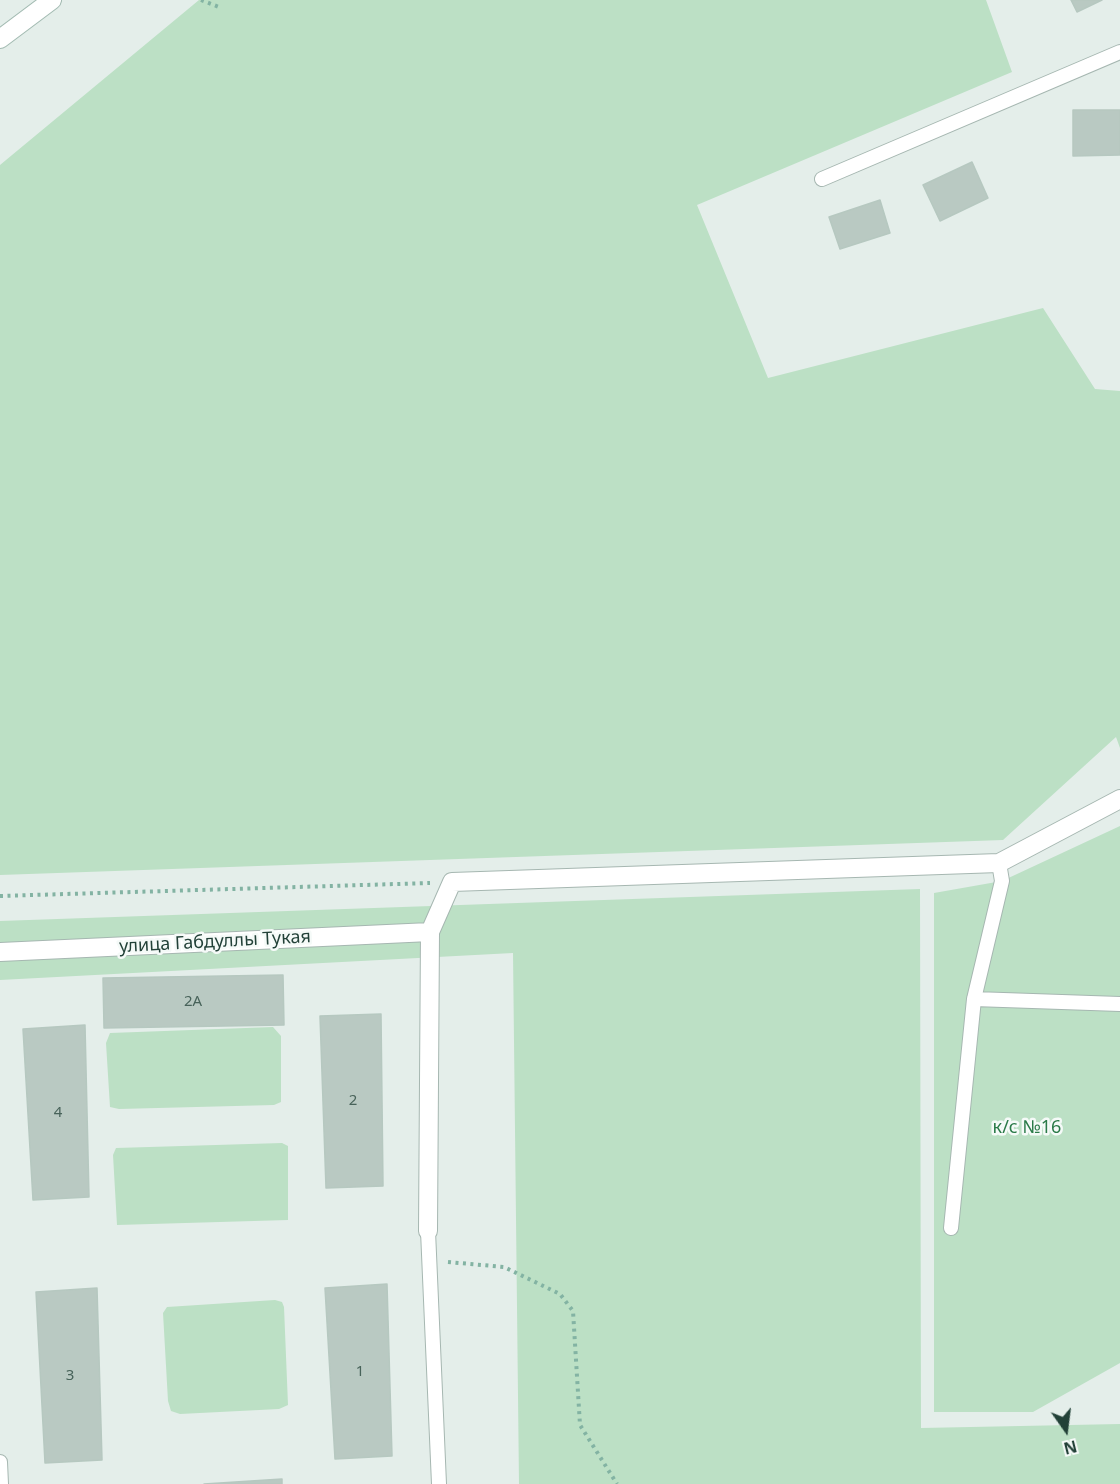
<!DOCTYPE html>
<meta charset="utf-8">
<style>
body{margin:0}
#map{position:relative;width:1120px;height:1484px;overflow:hidden;background:#e4eeea;font-family:"Noto Sans",sans-serif}
canvas{display:block}
.north{position:absolute;left:1036px;top:1400px;width:60px;height:60px;-webkit-text-stroke:4px #f5faf8;paint-order:stroke;rotate:166deg;font-size:16px;font-weight:700;line-height:24px;text-align:center;color:#224138}
.north::after{content:'';display:block;margin:auto;width:21px;height:27px;background:#224138;clip-path:polygon(50% 0,100% 100%,50% 72%,0 100%)}
</style>
<div id="map">
<canvas width="1120" height="1484"></canvas>
<div class="north">N</div>
</div>
<script>
const ctx = document.querySelector('canvas').getContext('2d');
ctx.lineJoin = 'round';
function paint(path, color) { ctx.fillStyle = color; ctx.fill(path, 'evenodd'); }
function strokePath(path, color, width, dash) { ctx.strokeStyle = color; ctx.lineWidth = width; ctx.lineCap = dash ? 'butt' : 'round'; ctx.setLineDash(dash || []); ctx.stroke(path); }
function label(font, color, halo, rows, align = 'center') {
  ctx.font = font + ' "Noto Sans",sans-serif'; ctx.lineWidth = 5; ctx.setLineDash([]); ctx.textBaseline = 'middle'; ctx.strokeStyle = halo; ctx.fillStyle = color; for (const [text, x, y, turn = 0] of rows) {
    ctx.save(); ctx.translate(x, y); ctx.rotate((+turn || 0) * Math.PI / 180); ctx.textAlign = isNaN(turn) ? turn : align; if (halo) ctx.strokeText(text, 0, 0); ctx.fillText(text, 0, 0); ctx.restore();
  }
}
const green = new Path2D(`
 M 199,0 L 986,0 L 1012,72 L 697,205 L 768,378 L 1043,308 L 1095,389 L 1120,391 L 1120,748 L 1116,737 L 1003,840 L 0,875 L 0,165 Z
 M 1120,826 L 1120,1363 L 1033,1412 L 934,1412 L 934,893 L 1002,881 Z
 M 920,889 L 921,1428 L 1120,1424 L 1120,1484 L 519,1484 L 513,953 L 0,980 L 0,921 Z
 M 273,1027 L 281,1036 L 281,1102 L 274,1105 L 119,1109 L 110,1107 L 106,1043 L 110,1033 Z
 M 282,1143 L 288,1146 L 288,1220 L 117,1225 L 113,1155 L 116,1148 Z
 M 275,1300 L 282,1302 L 284,1307 L 288,1405 L 279,1409 L 180,1414 L 171,1411 L 168,1401 L 163,1313 L 167,1307 Z`);
const building = new Path2D(`
 M 1071,0 L 1102,0 L 1077,12 Z
 M 1073,110 L 1120,110 L 1120,155 L 1073,156 Z
 M 972,162 L 988,198 L 940,221 L 923,185 Z
 M 880,200 L 890,233 L 840,249 L 829,217 Z
 M 283,975 L 284,1025 L 104,1028 L 103,978 Z
 M 381,1014 L 383,1186 L 326,1188 L 320,1016 Z
 M 85,1025 L 89,1197 L 33,1200 L 23,1029 Z
 M 387,1284 L 392,1456 L 335,1459 L 325,1288 Z
 M 97,1288 L 102,1460 L 45,1463 L 36,1292 Z
 M 282,1479 L 282,1484 L 204,1484 Z`);
const path = new Path2D(`
 M 201,0 L 219,7
 M 0,896 L 430,883
 M 448,1262 L 504,1267 L 560,1294 L 573,1311 L 580,1425 L 617,1484`);
const lane = new Path2D(`
 M 822,179 L 1120,52
 M 999,863 L 1002,881 L 974,999 L 1120,1004
 M 951,1228 L 974,999
 M 428,1231 L 439,1484
 M 0,1462 L 1,1484`);
const street = new Path2D(`
 M 0,952 L 430,932
 M 428,1231 L 430,932 L 452,882 L 999,863 L 1120,799`);
const secondary = new Path2D(`
 M 0,39 L 52,0`);
const numberNames = [
 ["2А",193,1002],
 ["2",353,1101],
 ["4",58,1113],
 ["1",360,1372],
 ["3",70,1376]
];
const streetNames = [
 ["улица Габдуллы Тукая",215,942,-3]
];
const parkNames = [
 ["к/с №16",1027,1128]
];
paint(green, '#bce0c5');
paint(building, '#b9c9c2');
strokePath(building, '#b6c8c0', 1.5);
strokePath(lane, '#a6b7b1', 16);
strokePath(street, '#a6b7b1', 20);
strokePath(secondary, '#a2bab1', 20);
strokePath(path, '#83b3a3', 4, [3, 4.5]);
strokePath(lane, '#fff', 14);
strokePath(street, '#fff', 18);
strokePath(secondary, '#fff', 18);
label('15px', '#48635a', null, numberNames);
label('18px', '#224138', '#f5faf8', streetNames);
label('18px', '#2a7a48', '#f5faf8', parkNames);
</script>
